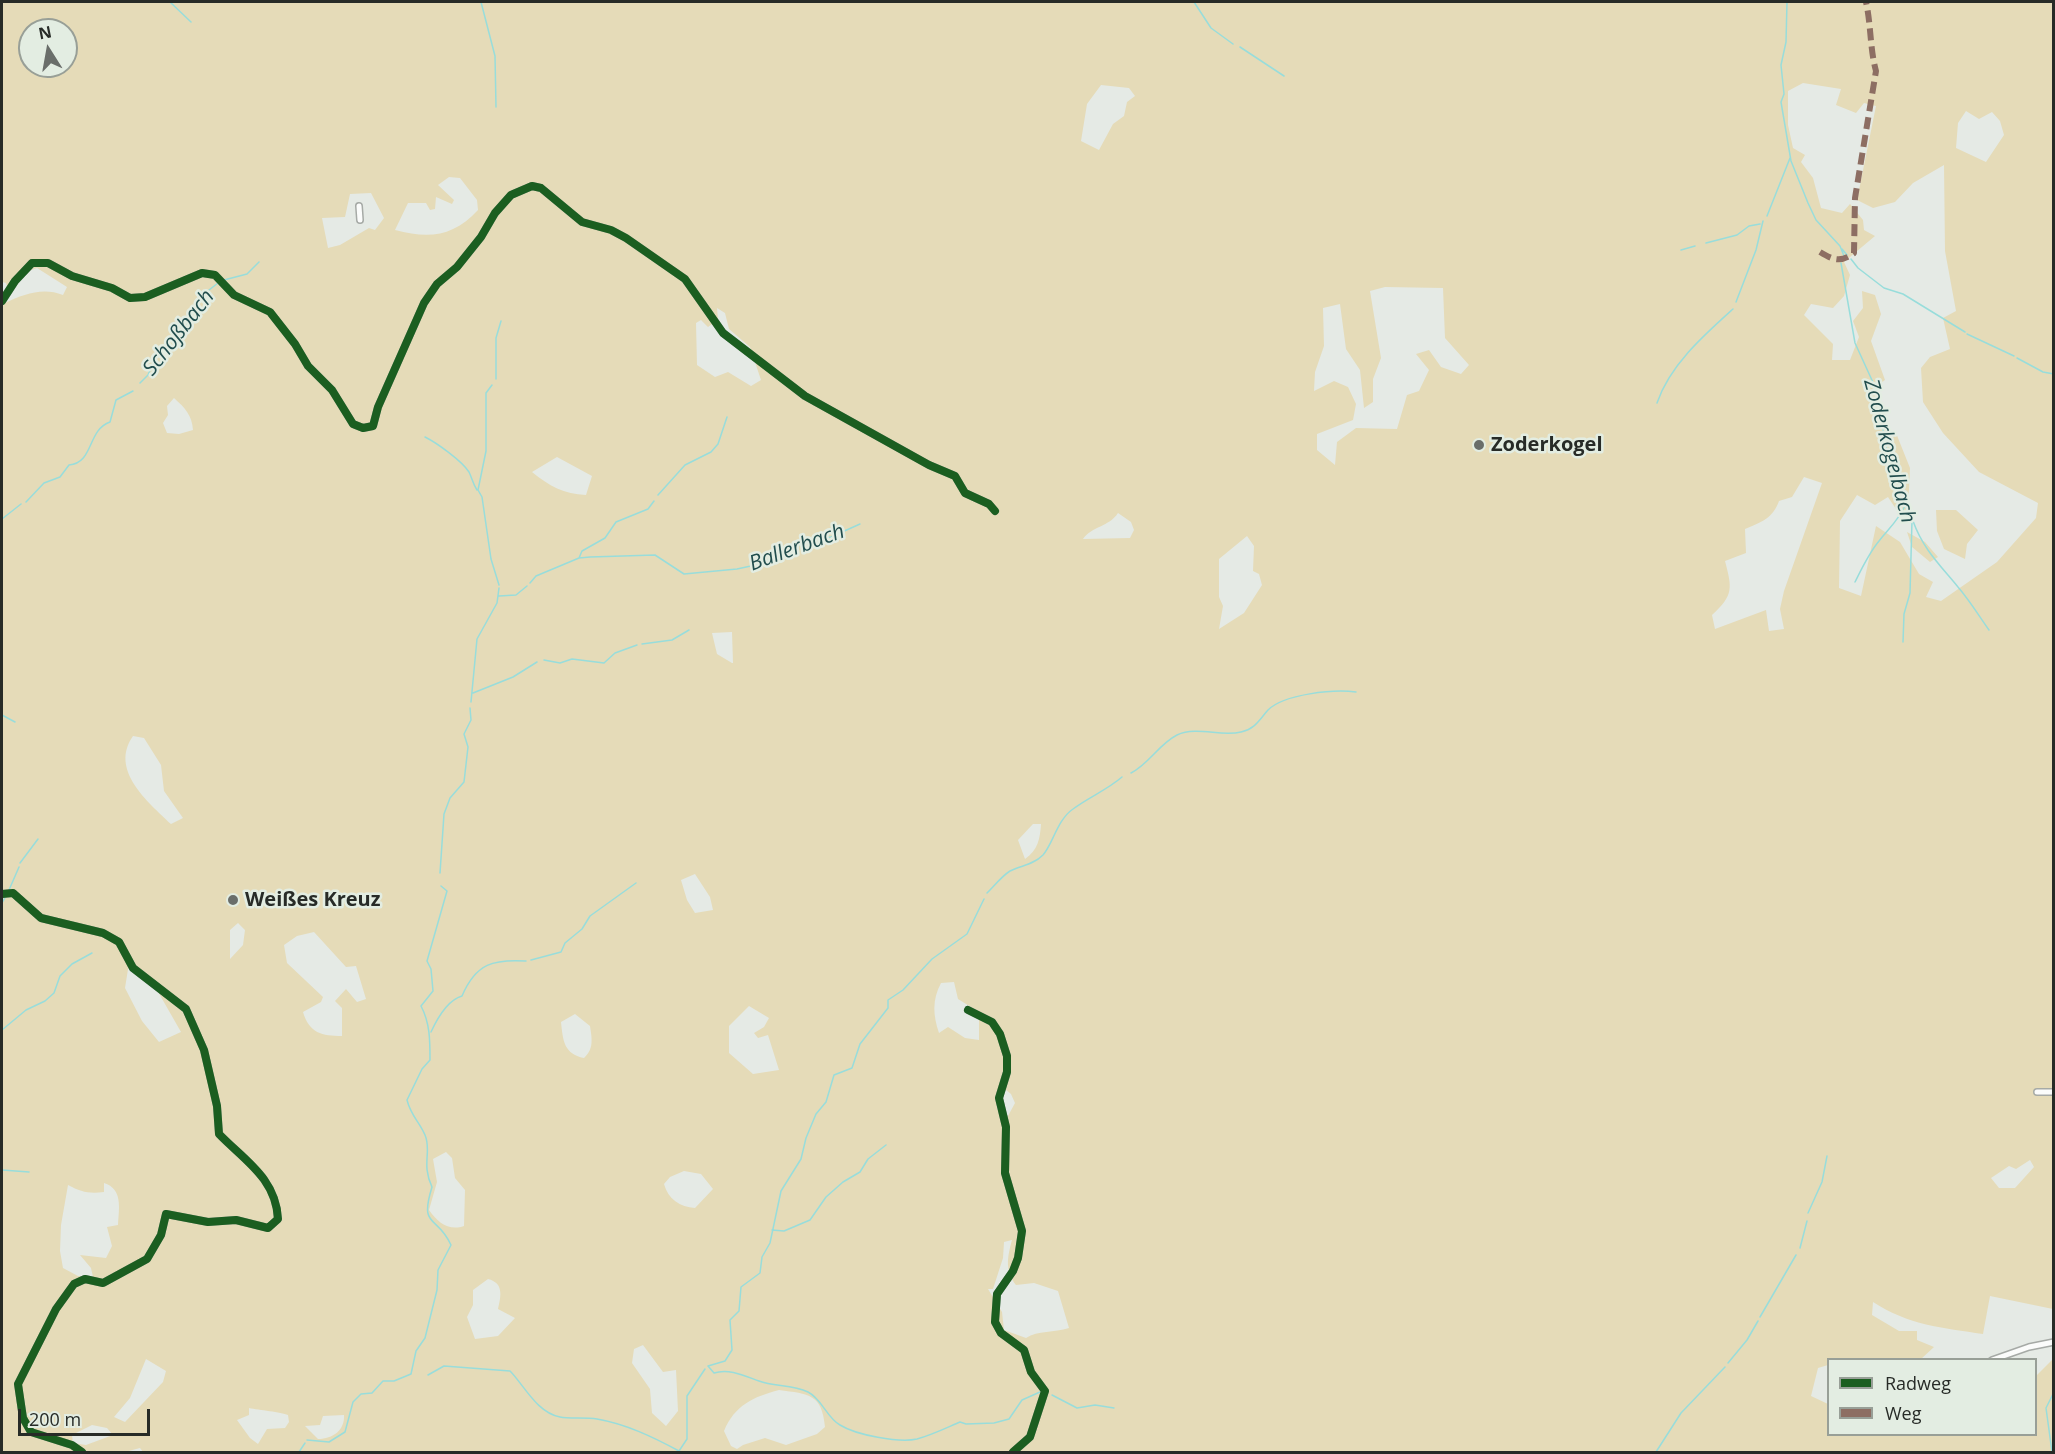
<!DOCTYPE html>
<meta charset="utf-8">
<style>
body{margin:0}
#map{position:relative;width:2055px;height:1454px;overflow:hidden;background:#e5eae5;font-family:"Open Sans",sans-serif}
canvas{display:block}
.frame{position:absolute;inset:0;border:3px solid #272b27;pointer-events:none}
.legend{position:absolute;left:1827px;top:1358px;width:210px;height:78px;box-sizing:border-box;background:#e3ede2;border:2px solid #989f97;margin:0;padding:8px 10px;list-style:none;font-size:18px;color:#272b27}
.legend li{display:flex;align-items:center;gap:12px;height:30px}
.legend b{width:30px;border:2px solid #989f97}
.north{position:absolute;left:18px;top:18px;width:60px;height:60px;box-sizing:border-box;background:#e3ede2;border:2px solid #989f97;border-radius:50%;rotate:349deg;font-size:16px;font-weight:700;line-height:24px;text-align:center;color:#272b27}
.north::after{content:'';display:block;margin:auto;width:21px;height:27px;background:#6a6e6a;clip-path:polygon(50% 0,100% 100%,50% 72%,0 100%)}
.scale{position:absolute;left:18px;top:1409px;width:132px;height:27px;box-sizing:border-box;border:3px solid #272b27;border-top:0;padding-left:8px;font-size:18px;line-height:21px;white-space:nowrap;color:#272b27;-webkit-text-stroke:4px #e3ede2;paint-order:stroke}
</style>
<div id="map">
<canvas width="2055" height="1454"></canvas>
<div class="frame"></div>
<ul class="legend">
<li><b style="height:8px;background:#1b5e20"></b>Radweg</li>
<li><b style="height:8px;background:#8d6e63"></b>Weg</li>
</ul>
<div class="north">N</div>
<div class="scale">200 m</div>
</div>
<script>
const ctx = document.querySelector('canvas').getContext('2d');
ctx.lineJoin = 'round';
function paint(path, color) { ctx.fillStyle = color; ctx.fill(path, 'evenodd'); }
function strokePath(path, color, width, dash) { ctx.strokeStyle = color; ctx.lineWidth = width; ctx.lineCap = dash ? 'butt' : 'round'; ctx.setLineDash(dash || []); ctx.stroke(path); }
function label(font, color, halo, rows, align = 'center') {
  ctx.font = font + ' "Open Sans",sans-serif'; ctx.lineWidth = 5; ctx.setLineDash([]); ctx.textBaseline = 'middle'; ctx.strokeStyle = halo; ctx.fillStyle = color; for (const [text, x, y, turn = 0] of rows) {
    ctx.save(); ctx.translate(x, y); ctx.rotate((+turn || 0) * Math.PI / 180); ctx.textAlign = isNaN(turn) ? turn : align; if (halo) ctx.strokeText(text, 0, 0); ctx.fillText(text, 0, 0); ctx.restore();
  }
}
const green = new Path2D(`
 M 2,2 L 2053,2 L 2053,1309 L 1990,1296 L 1983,1334 C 1943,1328 1908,1325 1873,1302 L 1872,1315 L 1899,1331 L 1917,1331 L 1917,1340 L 1934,1347 L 1921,1359 L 1828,1360 L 1828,1365 L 1818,1368 L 1811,1396 L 1828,1404 L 1828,1434 L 2036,1434 L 2036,1376 L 2053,1359 L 2053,1452 L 143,1452 L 140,1448 L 125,1452 L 2,1452 L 2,300 L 5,303 C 24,294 43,287 63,295 L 67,287 L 37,268 L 26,272 L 8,289 L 6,283 L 2,282 ZM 30,30 L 66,30 L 66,66 L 30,66 ZM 1803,83 L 1841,89 L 1836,105 L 1856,113 L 1864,103 L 1876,106 L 1857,200 L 1873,208 L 1895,202 L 1913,183 L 1944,165 L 1945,251 L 1956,311 L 1943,318 L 1950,349 L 1930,357 L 1921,368 L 1923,402 L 1943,433 L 1979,472 L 2038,503 L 2036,518 L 1997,562 L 1941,601 L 1926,597 L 1933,582 L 1919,574 L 1900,542 L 1876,526 L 1861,596 L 1839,588 L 1840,521 L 1857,495 L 1875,505 L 1888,497 L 1898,512 L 1908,510 L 1910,468 L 1896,433 L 1881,428 L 1874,388 L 1885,380 L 1871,341 L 1881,314 L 1875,295 L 1862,291 L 1863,308 L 1853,321 L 1859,337 L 1850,360 L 1832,360 L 1833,344 L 1804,315 L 1811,304 L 1833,308 L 1844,296 L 1850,275 L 1844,262 L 1875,236 L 1864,230 L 1863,220 L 1850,204 L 1842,213 L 1821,208 L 1813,178 L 1801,162 L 1805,155 L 1793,148 L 1788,125 L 1788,91 ZM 1101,85 L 1129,88 L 1135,96 L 1127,102 L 1124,116 L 1113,124 L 1099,150 L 1081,141 L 1087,104 ZM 1966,111 L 1979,119 L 1992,112 L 2000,121 L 2004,135 L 1986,162 L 1956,148 L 1958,123 ZM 449,177 L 460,178 L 477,200 L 478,210 C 453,237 429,239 395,230 L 408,203 L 426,203 L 430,210 L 435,209 L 436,197 L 452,204 L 454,200 L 438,185 ZM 371,193 L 384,218 L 375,230 L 369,228 L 340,245 L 328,248 L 322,218 L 345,217 L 350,194 ZM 1385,287 L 1443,288 L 1445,338 L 1469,365 L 1461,374 L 1441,367 L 1429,350 L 1416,354 L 1429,370 L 1419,391 L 1407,395 L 1397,429 L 1356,428 L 1337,442 L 1335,465 L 1317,450 L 1317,434 L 1353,420 L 1356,404 L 1348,387 L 1334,381 L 1314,391 L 1315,372 L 1324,346 L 1323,308 L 1340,304 L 1346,349 L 1360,370 L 1364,408 L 1373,402 L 1373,379 L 1381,358 L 1370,291 ZM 717,308 L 725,313 L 729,329 L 750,347 L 761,380 L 751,386 L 728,372 L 715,377 L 697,365 L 696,323 L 701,320 L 708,327 L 718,320 ZM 174,398 C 185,408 192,415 193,430 L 179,434 L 167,433 L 163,423 L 168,415 L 167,406 ZM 557,457 L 592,476 L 586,495 C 564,494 549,486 532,472 ZM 1804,477 L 1822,483 L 1784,591 L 1780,609 L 1784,629 L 1769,631 L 1766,610 L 1715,629 L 1712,615 C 1734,595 1732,588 1725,561 L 1746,553 L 1745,529 C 1762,522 1773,518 1779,501 L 1792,497 ZM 1118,513 L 1131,522 L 1134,530 L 1130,538 L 1083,539 C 1092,526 1109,527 1118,513 ZM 1247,536 L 1254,546 L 1253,571 L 1259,574 L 1262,585 L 1244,613 L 1219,629 L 1223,606 L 1219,597 L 1219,559 ZM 732,632 L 733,663 L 732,663 L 717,654 L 712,633 ZM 133,736 L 144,738 L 161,765 L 164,791 L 183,818 L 171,824 C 148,802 109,770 133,736 ZM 1033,824 L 1041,824 C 1040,839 1038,850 1025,859 L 1018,840 ZM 695,874 L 710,897 L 713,910 L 695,913 L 687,900 L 681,880 ZM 238,923 L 245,930 L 243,945 L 230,959 L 230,930 ZM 314,932 L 346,967 L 356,966 L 366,999 L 357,1002 L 346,989 L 335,1001 L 342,1008 L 342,1036 C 322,1036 309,1033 303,1012 L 321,1002 L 323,997 L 287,963 L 284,945 L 297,936 ZM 129,963 L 153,983 L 181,1032 L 159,1042 L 142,1021 L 125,988 ZM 954,982 L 958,999 L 979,1012 L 979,1040 L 965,1038 L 948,1027 L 939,1033 C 933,1015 932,1000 941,983 ZM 749,1006 L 769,1018 L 764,1027 L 754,1033 L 758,1038 L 768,1035 L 779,1070 L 753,1074 L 729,1053 L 729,1026 ZM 575,1014 L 590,1026 C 592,1039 594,1049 584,1058 C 564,1054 563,1041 561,1022 ZM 1000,1085 L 1011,1094 L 1015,1103 L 1008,1116 L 997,1109 L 996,1098 ZM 446,1152 L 452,1158 L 455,1178 L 465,1190 L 464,1226 C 449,1231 438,1223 429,1210 L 437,1182 L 433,1159 ZM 2030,1160 L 2034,1167 L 2015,1188 L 1999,1188 L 1991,1178 L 2009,1166 L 2016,1169 ZM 684,1171 L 701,1174 L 713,1189 L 695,1208 C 680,1207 668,1199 664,1184 L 670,1177 ZM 104,1183 C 123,1189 119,1208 118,1225 L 107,1227 L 112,1246 L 106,1258 L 80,1255 L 91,1268 L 93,1277 L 78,1276 L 63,1268 L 60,1251 L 61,1225 L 68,1185 C 81,1192 89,1194 104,1192 ZM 1012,1240 C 1007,1258 1005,1271 1016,1285 L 1034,1283 L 1058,1291 L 1069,1328 C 1054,1333 1038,1330 1026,1338 L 1004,1330 L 1002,1312 L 988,1289 L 993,1289 L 1003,1258 L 1004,1242 ZM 488,1279 C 504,1283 501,1296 498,1309 L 515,1318 L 498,1336 L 475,1339 L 467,1317 L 473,1305 L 473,1290 ZM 643,1345 L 663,1372 L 676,1370 L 678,1411 L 666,1426 L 652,1413 L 650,1389 L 632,1363 L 634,1349 ZM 146,1359 L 166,1371 L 163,1382 L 125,1422 L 114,1417 L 130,1398 ZM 779,1390 C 809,1394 822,1394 825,1427 L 817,1434 L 786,1445 L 765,1438 L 743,1445 L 737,1449 L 731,1446 L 724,1431 C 735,1405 753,1397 779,1390 ZM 249,1408 C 259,1410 281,1412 288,1415 L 289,1422 L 285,1428 L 267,1429 L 258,1444 L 250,1438 L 237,1420 L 249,1415 ZM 344,1415 C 345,1430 333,1439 318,1439 L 305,1426 L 320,1425 L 323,1416 ZM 92,1425 L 107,1428 L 113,1435 L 86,1445 L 73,1443 L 72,1435 Z
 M 1936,510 L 1956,510 L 1978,530 L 1967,544 L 1965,559 L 1944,549 L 1937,531 Z
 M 1907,532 L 1925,542 L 1938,557 L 1930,562 L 1912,547 Z`);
const stream = new Path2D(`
 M 170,2 L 191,22
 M 481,2 L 495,56 L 496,107
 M 1194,2 L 1211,28 L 1233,44
 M 1787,2 L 1786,42 L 1781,65 L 1784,94 L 1781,102 L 1791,161 L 1808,203 L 1816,220 L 1840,246 L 1844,256
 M 1240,47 L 1284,76
 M 1767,216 L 1790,158
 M 1706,243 L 1737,235 L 1749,226 L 1760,224
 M 1842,249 L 1847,255
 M 1681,250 L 1695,246
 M 1851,259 L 1858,268 L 1884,288 L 1903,294 L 1965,332
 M 1841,263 L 1855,343 L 1876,389 L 1886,447 L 1898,474 L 1905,505 L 1912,520 L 1910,593 L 1904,614 L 1903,642
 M 224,280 L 247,274 L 259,262
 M 1736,302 L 1756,250 L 1763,221
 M 1967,334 L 2014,356
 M 2017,358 L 2043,372 L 2054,374
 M 496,379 L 496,338 L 501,321
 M 140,383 L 148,375 L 156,356 L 174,335 L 190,322 L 194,309 L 209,290 L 218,283
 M 492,385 L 486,393 L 486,451 L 478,490 L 482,497 L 491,559 L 499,585
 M 1657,403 C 1670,365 1704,335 1733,309
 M 425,437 C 437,443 462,461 469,472 C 472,478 473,484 477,490
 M 658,495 L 685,465 L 711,452 L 718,444 L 727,417
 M 26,502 L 44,483 L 60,477 L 69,465 C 94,463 87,430 110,422 L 116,400 L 133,391
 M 2,519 L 21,504
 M 1913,521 C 1923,549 1940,565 1958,587 C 1970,601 1979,616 1989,630
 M 579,558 L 582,551 L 605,538 L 616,522 L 648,509 L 654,501
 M 1855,582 C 1862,568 1869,553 1879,541 C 1890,527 1897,522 1905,506
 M 530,583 L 536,576 L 579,558 L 590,557 L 655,555 L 684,574 L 737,569 L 760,564 L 811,539 L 831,537 L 860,524
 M 499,596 L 516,595 L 527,586
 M 642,644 L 672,640 L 689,630
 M 544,660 L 560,663 L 572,659 L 604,663 L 615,653 L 637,645
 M 473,693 L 513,677 L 537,662
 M 471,702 L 477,639 L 497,603 L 499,588
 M 2,715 L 15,722
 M 1131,773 C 1149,764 1159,744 1177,735 C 1197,726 1221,737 1241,732 C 1255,729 1259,720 1268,710 C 1284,694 1334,689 1356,692
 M 20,863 L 38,839
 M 440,873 L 444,814 L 450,798 L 464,782 L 468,747 L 464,734 L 471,720 L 470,708
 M 9,890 L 19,867
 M 987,893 C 994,886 1002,876 1010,871 C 1022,865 1033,865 1043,855 C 1053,844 1057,820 1073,809 C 1089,797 1107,790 1122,777
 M 2,903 L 6,896
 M 531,960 L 561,952 L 565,943 L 582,929 L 590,916 L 636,883
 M 2,1030 L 26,1010 L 45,1001 L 54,993 L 60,976 L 72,964 L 92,953
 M 431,1032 C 437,1019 448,1000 462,996 C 476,963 494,959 526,961
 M 2,1170 L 29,1172
 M 1808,1213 L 1822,1182 L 1827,1156
 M 2053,1224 L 2054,1226
 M 772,1230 L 784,1231 L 810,1220 L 826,1197 L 843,1182 L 860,1172 L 868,1159 L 886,1145
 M 1800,1248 L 1807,1221
 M 1760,1317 L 1796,1255
 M 1728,1363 L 1747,1340 L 1758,1321
 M 708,1366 L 725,1361 L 732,1350 L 730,1320 L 739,1311 L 741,1287 L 760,1273 L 762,1257 L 770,1243 L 781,1191 L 801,1159 L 806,1138 L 816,1114 L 826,1102 L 834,1075 L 852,1068 L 860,1044 L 888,1008 L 888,1000 L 903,990 L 932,959 L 967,934 L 984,899
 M 708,1366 L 714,1373 C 729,1368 745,1376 759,1381 C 774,1387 792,1384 808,1392 C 822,1399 827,1418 840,1425 C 856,1435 899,1443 917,1439 C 932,1435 946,1428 960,1422 L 966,1424 L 994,1423 L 1009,1419 L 1022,1400 L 1040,1392
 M 428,1375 L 444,1366 L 510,1371 C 524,1385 537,1413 560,1417 C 569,1419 586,1417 597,1419 C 626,1424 653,1437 679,1451 L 687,1439 L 687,1396 L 705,1369
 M 1052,1395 L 1077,1408 L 1095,1405 L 1114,1408
 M 307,1440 L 329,1442 L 345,1432 L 353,1402 L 361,1394 L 372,1393 L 383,1381 L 394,1381 L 411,1374 L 416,1351 L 425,1338 L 437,1290 L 438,1270 L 451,1245 C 437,1214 419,1229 432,1187 C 421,1164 432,1151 425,1135 C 419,1121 411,1116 407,1100 L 422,1069 L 430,1060 C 430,1040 430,1023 421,1006 L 433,991 L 431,969 L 427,961 L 447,891 L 441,886
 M 299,1452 L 305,1443
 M 1656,1452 L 1681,1413 L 1725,1367
 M 2052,1452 L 2046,1408 L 2054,1392`);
const street = new Path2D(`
 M 359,206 L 360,220
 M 2,301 L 15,281 L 32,263 L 48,263 L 72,276 L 112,288 L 130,298 L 145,297 L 202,273 L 215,275 L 234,295 L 270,312 L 295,344 L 308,366 L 332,390 L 353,424 L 363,428 L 373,426 L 378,407 L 424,303 L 437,284 L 457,267 L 481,237 L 495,213 L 511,195 L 532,186 L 541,188 L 582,222 L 611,230 L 626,238 L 685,279 L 723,333 L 805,396 L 929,465 L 955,476 L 965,493 L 989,504 L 995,511
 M 2,894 L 13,893 L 41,918 L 103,933 L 119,942 L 133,968 L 186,1009 L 204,1050 L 217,1106 L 219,1134 C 244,1160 276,1178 278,1219 L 268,1228 L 236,1220 L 208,1222 L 166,1214 L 161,1235 L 147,1259 L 103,1283 L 85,1279 L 74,1284 L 56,1309 L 18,1384 L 23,1418 L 31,1432 L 72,1445 L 82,1452
 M 968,1010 L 992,1022 L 1000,1034 L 1007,1056 L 1007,1072 L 999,1098 L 1006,1127 L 1005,1173 L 1022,1231 L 1018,1258 L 1013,1271 L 997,1294 L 995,1322 L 1001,1333 L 1024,1350 L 1031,1372 L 1045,1391 L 1030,1437 L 1013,1452
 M 2037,1092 L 2054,1092
 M 1992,1360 L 2029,1347 L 2054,1342`);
const quiet = new Path2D(`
 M 1820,252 C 1833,260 1841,263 1854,253 L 1855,198 L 1876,71 C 1870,50 1871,24 1866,2`);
const cycleway = new Path2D(`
 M 2,301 L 15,281 L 32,263 L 48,263 L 72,276 L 112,288 L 130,298 L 145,297 L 202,273 L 215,275 L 234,295 L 270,312 L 295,344 L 308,366 L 332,390 L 353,424 L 363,428 L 373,426 L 378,407 L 424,303 L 437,284 L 457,267 L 481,237 L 495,213 L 511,195 L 532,186 L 541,188 L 582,222 L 611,230 L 626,238 L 685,279 L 723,333 L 805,396 L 929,465 L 955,476 L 965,493 L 989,504 L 995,511
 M 2,894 L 13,893 L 41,918 L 103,933 L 119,942 L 133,968 L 186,1009 L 204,1050 L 217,1106 L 219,1134 C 244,1160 276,1178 278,1219 L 268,1228 L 236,1220 L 208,1222 L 166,1214 L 161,1235 L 147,1259 L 103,1283 L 85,1279 L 74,1284 L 56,1309 L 18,1384 L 23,1418 L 31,1432 L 72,1445 L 82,1452
 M 968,1010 L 992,1022 L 1000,1034 L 1007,1056 L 1007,1072 L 999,1098 L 1006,1127 L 1005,1173 L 1022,1231 L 1018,1258 L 1013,1271 L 997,1294 L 995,1322 L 1001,1333 L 1024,1350 L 1031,1372 L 1045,1391 L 1030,1437 L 1013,1452`);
const markers = [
 [1479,445,6,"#6a6e6a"],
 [233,900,6,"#6a6e6a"]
];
const poiNames = [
 ["Zoderkogel",1491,445],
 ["Weißes Kreuz",245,900]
];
const waterNames = [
 ["Schoßbach",179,333,-52],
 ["Zoderkogelbach",1889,451,75],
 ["Ballerbach",797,548,-20]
];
paint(green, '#e5dbb8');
strokePath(stream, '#98dddb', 1.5);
strokePath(street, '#a6aaa6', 8);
strokePath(street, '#fbfcfb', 5);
strokePath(quiet, '#8d6e63', 6, [12, 6]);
strokePath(cycleway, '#1b5e20', 8);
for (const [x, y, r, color] of markers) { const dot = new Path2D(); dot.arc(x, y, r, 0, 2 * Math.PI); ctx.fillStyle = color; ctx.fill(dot); strokePath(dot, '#e3ede2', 2); }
label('bold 20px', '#272b27', '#e3ede2', poiNames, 'left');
label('italic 21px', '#214d4d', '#e3ede2', waterNames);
</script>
